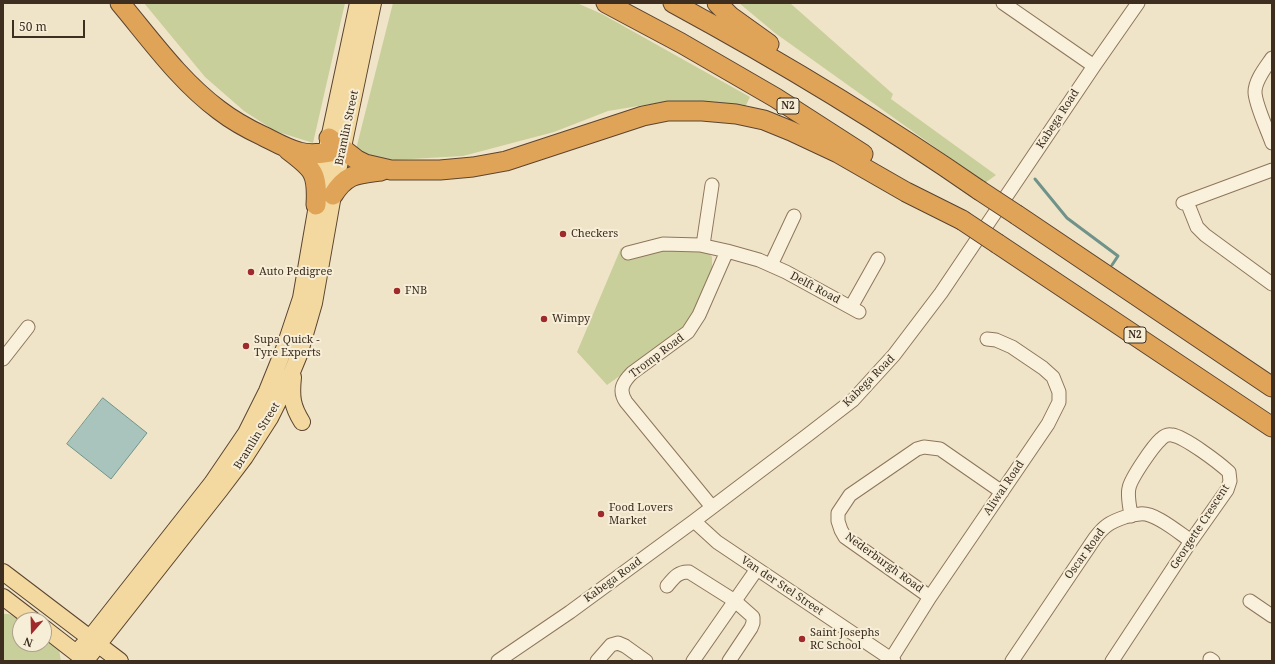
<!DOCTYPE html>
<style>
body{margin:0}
#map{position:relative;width:1275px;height:664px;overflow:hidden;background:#f0e4c8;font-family:"Noto Serif",serif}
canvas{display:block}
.frame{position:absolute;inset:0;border:4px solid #3d2e20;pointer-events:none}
.north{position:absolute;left:12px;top:612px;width:40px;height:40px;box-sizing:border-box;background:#f7eed8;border:1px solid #ada18e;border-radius:50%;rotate:200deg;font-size:11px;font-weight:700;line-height:16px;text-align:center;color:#3d2e20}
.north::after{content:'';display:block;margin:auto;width:14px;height:18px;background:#9e2a2b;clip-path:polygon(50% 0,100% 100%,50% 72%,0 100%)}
.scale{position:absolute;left:12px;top:20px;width:73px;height:18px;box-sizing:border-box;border:2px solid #3d2e20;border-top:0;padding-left:5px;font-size:12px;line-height:14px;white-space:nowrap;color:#3d2e20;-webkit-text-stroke:3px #f7eed8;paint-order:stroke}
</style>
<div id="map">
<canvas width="1275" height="664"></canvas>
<div class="frame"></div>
<div class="north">N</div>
<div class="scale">50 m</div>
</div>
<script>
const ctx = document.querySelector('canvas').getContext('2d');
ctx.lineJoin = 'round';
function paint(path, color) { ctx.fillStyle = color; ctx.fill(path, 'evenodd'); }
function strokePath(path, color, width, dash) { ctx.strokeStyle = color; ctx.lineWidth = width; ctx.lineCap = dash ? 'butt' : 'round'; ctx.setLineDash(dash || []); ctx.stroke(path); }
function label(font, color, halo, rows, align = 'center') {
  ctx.font = font + ' "Noto Serif",serif'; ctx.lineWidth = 4; ctx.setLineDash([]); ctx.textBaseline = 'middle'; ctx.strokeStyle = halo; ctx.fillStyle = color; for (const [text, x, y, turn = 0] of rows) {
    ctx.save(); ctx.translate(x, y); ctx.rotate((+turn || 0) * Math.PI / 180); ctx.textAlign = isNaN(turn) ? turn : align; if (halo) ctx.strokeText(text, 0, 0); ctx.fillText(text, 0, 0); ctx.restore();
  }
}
const green = new Path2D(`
 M 144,3 L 345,3 L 313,143 L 275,131 L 244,111 L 205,77 Z
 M 393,3 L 577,3 L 602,14 L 750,97 L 743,111 L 705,103 L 663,102 L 608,111 L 554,132 L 463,156 L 394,160 L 355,153 Z
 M 739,3 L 790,3 L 893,94 L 891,99 L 996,175 L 985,183 L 775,33 Z
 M 626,246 L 624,257 L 672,246 L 709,252 L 712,257 L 712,270 L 692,319 L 677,335 L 607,385 L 577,352 L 621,248 Z
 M 3,614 L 9,614 L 20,620 L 20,644 L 44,644 L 44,638 L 59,650 L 61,661 L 4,661 Z`);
const water = new Path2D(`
 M 103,398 L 147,433 L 111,479 L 67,444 Z`);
const stream = new Path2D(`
 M 1035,179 L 1067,218 L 1118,256 L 1112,265`);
const minor = new Path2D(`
 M 1003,3 L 1094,66
 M 1272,58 C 1266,67 1255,80 1255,92 C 1255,104 1268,131 1272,143
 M 1187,202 L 1197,227 L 1205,235 L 1272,284
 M 1183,203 L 1272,170
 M 703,245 L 712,185
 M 628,253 L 663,244 L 700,245 L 727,251 L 759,260 L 786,272 L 859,312
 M 771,265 L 794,216
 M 851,307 L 878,259
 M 3,359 L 28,327
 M 712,507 L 626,402 C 618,390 623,382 632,373 L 688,332 L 699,315 L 727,251
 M 694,521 L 717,542 L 894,661
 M 667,586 C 673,579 678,571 689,572 L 735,601 L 753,617 L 753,623 L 751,628 L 729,661
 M 930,597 L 845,537 L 841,530 L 838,521 L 838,513 L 850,495 L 917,449 L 924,447 L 940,449 L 1002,492
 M 1250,601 L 1272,616
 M 891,659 L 930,597 L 1048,424 L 1059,402 L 1059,392 L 1053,377 L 1043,368 L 1012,347 L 996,340 L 987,339
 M 1210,659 L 1213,661
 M 498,661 L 570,612 L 694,521 L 809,434 L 853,400 L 894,355 L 941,293 L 1094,66 L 1138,3
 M 597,661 L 611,645 L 618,643 L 625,646 L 646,661
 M 693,661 L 757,569
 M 1012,661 L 1095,538 C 1104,526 1110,522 1125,517 C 1130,516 1135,514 1140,514 C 1155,512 1179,533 1191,541
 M 1112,661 L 1191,541 L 1227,490 L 1230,481 L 1229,472 C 1218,462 1185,437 1172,435 C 1168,434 1164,436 1161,439 C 1153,446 1131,478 1129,488 C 1127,496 1130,507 1131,516`);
const major = new Path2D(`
 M 293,377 C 291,397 292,406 302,422
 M 3,572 L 120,661
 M 3,597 L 33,620
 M 44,628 L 84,659
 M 76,653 L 90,638 L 212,483 L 246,433 L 267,391 L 284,349 L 301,298 L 326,153 L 358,3
 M 86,660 L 220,490 L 245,457 L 270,418 L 287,384 L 299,355 L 314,303 L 333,195 L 373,3`);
const highway = new Path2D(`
 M 120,3 C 151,40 180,81 219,110 C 232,120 248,129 263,136 C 275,142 287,149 299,152 C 313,156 328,152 342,150
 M 606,3 L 681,43 L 776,98 L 863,154
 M 673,3 C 778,60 881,122 979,190
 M 717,3 L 730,16 L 769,44
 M 329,138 L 357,160 L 365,164 L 391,170 L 440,170 L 473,167 L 506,161 L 643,116 L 668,111 L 702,111 L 736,114 L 764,120 L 791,131 L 838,153 L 906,192 L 962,220
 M 288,150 C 313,169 318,172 316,205
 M 333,195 C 347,173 358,174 381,171
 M 1017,215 L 1272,387
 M 998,244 L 1272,427`);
const highwayBridge = new Path2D(`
 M 979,190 L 1017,215
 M 962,220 L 998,244`);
const markers = [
 [563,234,4,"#9e2a2b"],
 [251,272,4,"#9e2a2b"],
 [397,291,4,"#9e2a2b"],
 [544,319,4,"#9e2a2b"],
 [246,346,4,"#9e2a2b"],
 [601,514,4,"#9e2a2b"],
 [802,639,4,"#9e2a2b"]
];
const shields = [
 [788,106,22],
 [1135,335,22]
];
const shieldNames = [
 ["N2",788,106],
 ["N2",1135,335]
];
const streetNames = [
 ["Kabega Road",1058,119,-57],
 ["Bramlin Street",347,128,-78],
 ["Delft Road",815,288,28],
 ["Tromp Road",657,356,-37],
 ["Kabega Road",869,381,-45],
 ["Bramlin Street",257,436,-58],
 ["Aliwal Road",1004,488,-56],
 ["Georgette Crescent",1200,527,-57],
 ["Oscar Road",1085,554,-54],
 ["Nederburgh Road",884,563,36],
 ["Kabega Road",613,580,-36],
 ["Van der Stel Street",782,586,34]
];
const poiNames = [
 ["Checkers",571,234],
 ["Auto Pedigree",259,272],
 ["FNB",405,291],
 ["Wimpy",552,319],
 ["Supa Quick -",254,340],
 ["Tyre Experts",254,353],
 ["Food Lovers",609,508],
 ["Market",609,521],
 ["Saint Josephs",810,633],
 ["RC School",810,646]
];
paint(green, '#c9cf9b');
paint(water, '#a9c4bc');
strokePath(water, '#6f938a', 1);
strokePath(stream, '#6f938a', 3);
strokePath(minor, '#8d765c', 15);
strokePath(major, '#5b4430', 18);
strokePath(highway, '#5b4430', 21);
strokePath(minor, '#faf1dc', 13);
strokePath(major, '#f3d9a0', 16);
strokePath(highway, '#e0a458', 19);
strokePath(highwayBridge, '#5b4430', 21, []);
strokePath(highwayBridge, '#e0a458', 19);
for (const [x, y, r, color] of markers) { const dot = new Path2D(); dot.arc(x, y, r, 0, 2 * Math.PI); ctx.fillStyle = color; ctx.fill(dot); strokePath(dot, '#f7eed8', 1.5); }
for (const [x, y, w] of shields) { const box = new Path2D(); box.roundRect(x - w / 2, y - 8, w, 16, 3); ctx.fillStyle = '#f7eed8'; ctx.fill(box); strokePath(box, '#3d2e20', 1); }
label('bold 10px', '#3d2e20', null, shieldNames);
label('11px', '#3d2e20', '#f7eed8', streetNames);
label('11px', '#3d2e20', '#f7eed8', poiNames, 'left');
</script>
